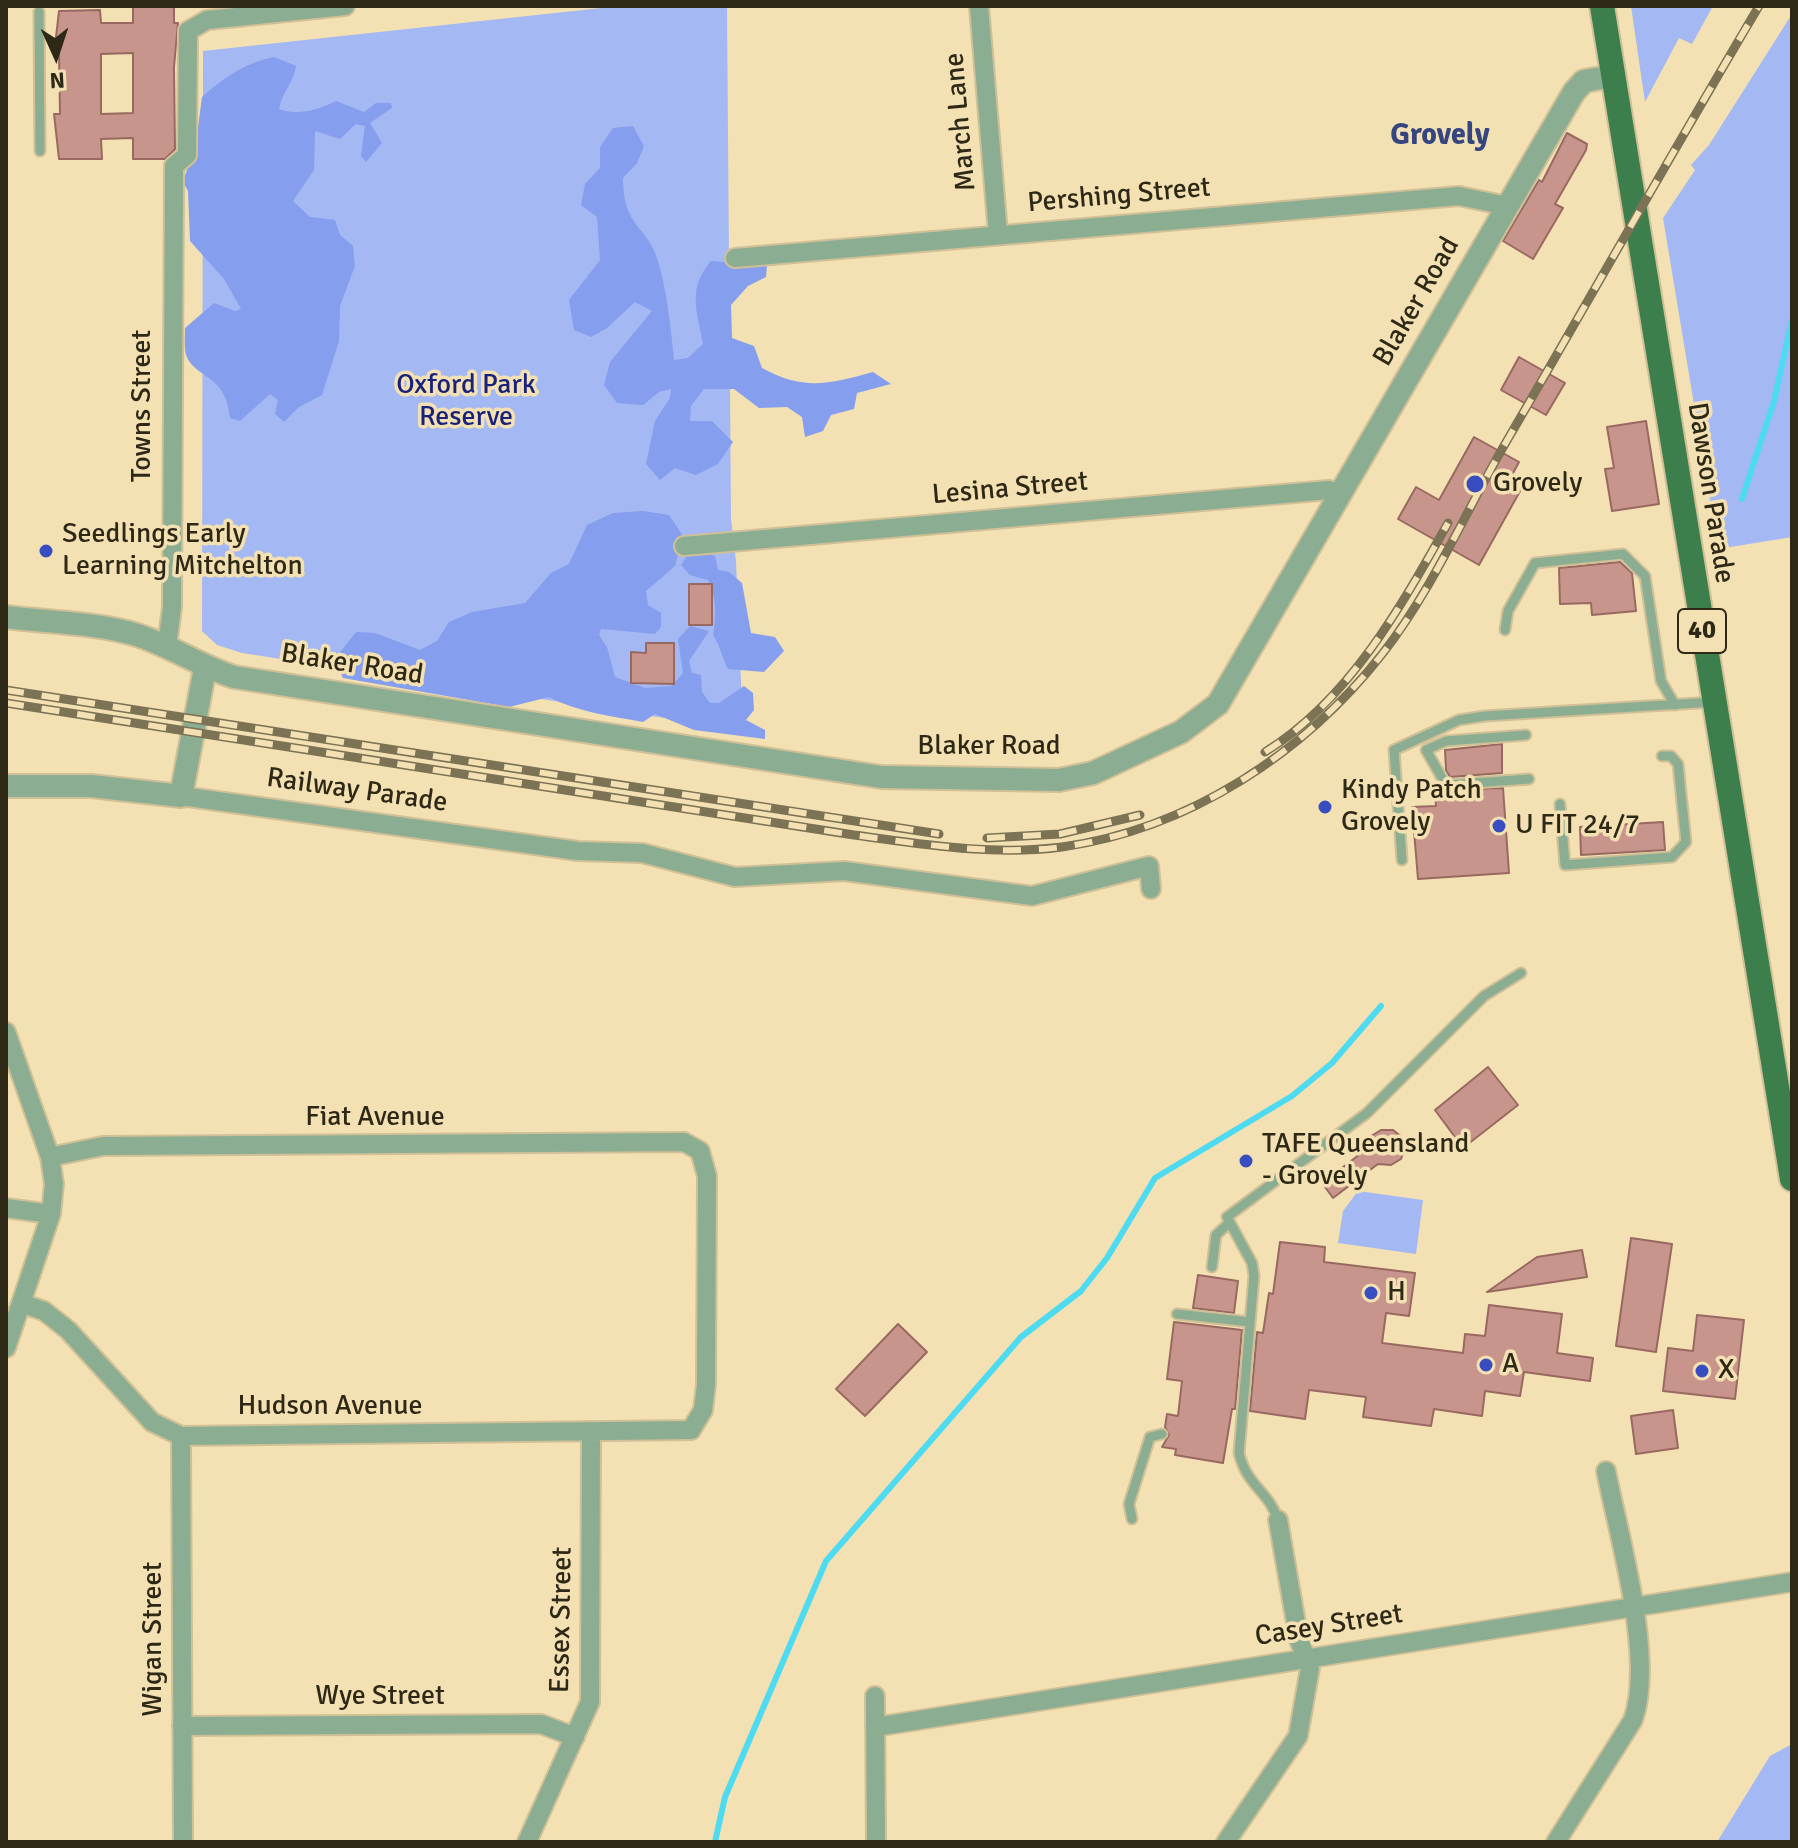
<!DOCTYPE html>
<style>
body{margin:0}
#map{position:relative;width:1798px;height:1848px;overflow:hidden;background:#f3e1b3;font-family:Signika,sans-serif}
canvas{display:block}
.frame{position:absolute;inset:0;border:8px solid #2e2816;pointer-events:none}
.north{position:absolute;left:16px;top:16px;width:80px;height:80px;-webkit-text-stroke:6px #f3e1b3;paint-order:stroke;rotate:177deg;font-size:22px;font-weight:700;line-height:32px;text-align:center;color:#2e2816}
.north::after{content:'';display:block;margin:auto;width:28px;height:36px;background:#2e2816;clip-path:polygon(50% 0,100% 100%,50% 72%,0 100%)}
</style>
<div id="map">
<canvas width="1798" height="1848"></canvas>
<div class="frame"></div>
<div class="north">N</div>
</div>
<script>
const ctx = document.querySelector('canvas').getContext('2d');
ctx.lineJoin = 'round';
function paint(path, color) { ctx.fillStyle = color; ctx.fill(path, 'evenodd'); }
function strokePath(path, color, width, dash) { ctx.strokeStyle = color; ctx.lineWidth = width; ctx.lineCap = dash ? 'butt' : 'round'; ctx.setLineDash(dash || []); ctx.stroke(path); }
function label(font, color, halo, rows, align = 'center') {
  ctx.font = font + ' Signika,sans-serif'; ctx.lineWidth = 7; ctx.setLineDash([]); ctx.textBaseline = 'middle'; ctx.strokeStyle = halo; ctx.fillStyle = color; for (const [text, x, y, turn = 0] of rows) {
    ctx.save(); ctx.translate(x, y); ctx.rotate((+turn || 0) * Math.PI / 180); ctx.textAlign = isNaN(turn) ? turn : align; if (halo) ctx.strokeText(text, 0, 0); ctx.fillText(text, 0, 0); ctx.restore();
  }
}
const green = new Path2D(`
 M 620,6 L 727,6 L 731,519 L 736,561 L 743,730 L 242,653 L 217,645 L 202,631 L 203,51 Z
 M 1631,6 L 1713,6 L 1692,44 L 1679,38 L 1645,102 Z
 M 1792,14 L 1792,537 L 1718,549 L 1663,218 L 1695,170 L 1691,165 L 1709,145 Z
 M 1358,1191 L 1423,1200 L 1416,1254 L 1338,1243 L 1343,1211 Z
 M 1792,1744 L 1792,1842 L 1717,1842 L 1770,1756 Z`);
const forest = new Path2D(`
 M 274,57 L 296,66 C 294,82 282,92 279,109 C 297,116 319,110 336,101 L 364,112 L 376,103 L 391,103 L 392,108 L 370,123 L 382,143 L 366,162 L 361,156 L 365,126 L 356,124 L 340,139 L 315,131 L 314,170 L 293,201 L 310,217 L 335,220 L 340,235 L 353,246 L 355,266 L 340,306 L 339,341 L 322,395 L 299,407 L 284,422 L 275,414 L 278,400 L 270,394 L 240,421 L 230,418 C 226,373 196,380 186,355 C 184,347 185,336 185,328 L 214,303 L 235,311 L 241,309 L 224,279 L 190,241 L 188,191 L 183,182 L 196,142 L 202,97 C 224,77 245,63 274,57 Z
 M 633,126 L 644,146 L 637,163 L 623,178 C 623,229 648,225 658,261 C 667,292 671,328 674,360 L 688,358 L 703,344 C 697,310 687,289 711,261 L 767,265 L 766,277 L 748,286 L 731,305 L 732,338 L 754,346 L 762,368 C 804,391 829,384 873,372 L 891,384 L 857,393 L 854,409 L 831,415 L 823,431 L 805,437 L 802,417 L 787,407 L 759,408 L 734,389 L 704,389 L 691,406 L 690,421 L 712,421 L 733,442 L 718,464 L 696,475 L 675,468 L 660,480 L 646,464 L 655,421 L 670,398 L 671,389 L 659,392 L 643,405 L 617,403 L 604,385 L 610,362 L 652,311 L 635,302 L 607,328 L 591,337 L 574,330 L 569,300 L 600,260 L 597,217 L 581,205 L 585,184 L 600,168 L 600,147 L 613,128 Z
 M 643,511 L 669,515 L 683,536 L 675,566 L 646,591 L 648,605 L 661,613 L 661,627 L 655,634 L 601,629 L 599,635 L 607,647 L 615,677 L 645,688 L 672,686 L 683,673 L 678,639 L 690,626 L 709,631 L 689,661 L 692,673 L 701,675 L 702,692 L 710,703 L 719,703 L 744,686 L 753,693 L 754,710 L 746,720 L 765,730 L 765,739 L 694,730 L 655,714 L 643,722 C 611,716 578,712 549,697 L 509,707 L 343,678 L 334,660 L 356,632 L 375,633 L 420,650 L 437,641 L 449,622 L 472,612 L 525,603 L 551,573 L 569,564 L 587,525 L 613,513 Z
 M 701,552 L 715,556 L 718,570 L 729,572 L 742,583 L 751,633 L 775,637 L 784,651 L 764,672 L 728,669 C 722,658 721,647 713,635 C 716,618 717,596 708,580 L 690,575 L 681,565 L 688,554 Z`);
const stream = new Path2D(`
 M 1742,499 L 1774,401 L 1792,320
 M 715,1842 L 725,1797 L 826,1561 L 1021,1337 L 1081,1291 L 1107,1258 L 1155,1178 L 1292,1096 L 1332,1063 L 1381,1006`);
const building = new Path2D(`
 M 133,6 L 174,6 L 174,23 L 178,23 L 174,67 L 175,149 L 165,159 L 133,159 L 133,138 L 101,139 L 102,159 L 59,159 L 54,114 L 60,114 L 59,54 L 54,54 L 59,11 L 100,10 L 101,23 L 133,23 ZM 133,53 L 133,113 L 101,114 L 101,54 Z
 M 1567,133 L 1587,144 L 1586,150 L 1555,204 L 1563,208 L 1533,259 L 1503,241 L 1539,180 L 1542,182 Z
 M 1519,357 L 1565,383 L 1546,415 L 1501,390 Z
 M 1646,421 L 1659,504 L 1612,511 L 1605,469 L 1614,468 L 1607,427 Z
 M 1474,437 L 1519,462 L 1511,477 L 1524,484 L 1479,565 L 1398,519 L 1416,487 L 1439,500 Z
 M 1620,562 L 1632,573 L 1636,611 L 1592,615 L 1591,603 L 1560,604 L 1559,568 Z
 M 689,584 L 712,584 L 712,625 L 689,625 Z
 M 646,643 L 674,643 L 674,684 L 631,683 L 631,652 L 646,653 Z
 M 1502,744 L 1502,773 L 1450,777 L 1446,770 L 1445,750 Z
 M 1503,788 L 1509,873 L 1418,879 L 1412,807 L 1436,806 L 1435,790 Z
 M 1663,822 L 1665,850 L 1581,855 L 1580,827 Z
 M 1488,1067 L 1518,1105 L 1463,1148 L 1435,1110 Z
 M 1381,1130 L 1393,1130 L 1402,1137 L 1405,1148 L 1401,1159 L 1391,1165 L 1378,1164 L 1333,1198 L 1322,1183 L 1368,1148 L 1371,1136 Z
 M 1631,1238 L 1672,1244 L 1656,1352 L 1616,1346 Z
 M 1280,1242 L 1325,1247 L 1324,1262 L 1415,1273 L 1409,1316 L 1386,1313 L 1382,1343 L 1463,1353 L 1465,1334 L 1485,1336 L 1489,1305 L 1562,1314 L 1557,1353 L 1593,1358 L 1590,1381 L 1524,1372 L 1520,1396 L 1485,1391 L 1482,1416 L 1434,1409 L 1431,1426 L 1363,1417 L 1366,1397 L 1309,1390 L 1305,1419 L 1250,1411 L 1257,1332 L 1263,1333 L 1269,1293 L 1273,1294 Z
 M 1582,1250 L 1587,1277 L 1487,1292 L 1537,1257 Z
 M 1198,1275 L 1238,1281 L 1234,1313 L 1193,1308 Z
 M 1697,1315 L 1744,1320 L 1735,1399 L 1663,1391 L 1668,1348 L 1693,1351 Z
 M 1174,1322 L 1242,1330 L 1235,1409 L 1232,1409 L 1223,1463 L 1175,1455 L 1176,1449 L 1162,1447 L 1169,1435 L 1165,1427 L 1167,1414 L 1178,1416 L 1182,1381 L 1167,1379 Z
 M 898,1324 L 927,1352 L 865,1416 L 836,1389 Z
 M 1673,1410 L 1678,1448 L 1636,1454 L 1631,1416 Z`);
const service = new Path2D(`
 M 39,12 L 40,151
 M 1505,630 L 1508,611 L 1535,563 L 1623,554 L 1645,576 L 1661,681 L 1675,705
 M 1526,735 L 1446,741 L 1426,750 L 1446,785 L 1529,779
 M 1560,804 L 1565,865 L 1672,857 L 1686,842 L 1678,764 L 1671,756 L 1662,756
 M 1402,860 L 1394,750 L 1459,720 L 1485,716 L 1714,702
 M 1212,1267 L 1216,1235 L 1228,1224
 M 1177,1314 L 1250,1322
 M 1132,1519 L 1129,1504 L 1150,1437 L 1162,1434
 M 1278,1520 C 1269,1491 1247,1487 1239,1453 L 1254,1276 L 1252,1263 L 1227,1217 L 1367,1113 L 1484,996 L 1521,973`);
const minor = new Path2D(`
 M 979,6 L 998,234
 M 735,258 L 1459,196 L 1507,206
 M 684,546 L 1329,490 L 1340,495
 M 167,646 L 172,607 L 174,166 L 187,155 L 188,31 L 207,20 L 345,6
 M 181,796 L 578,851 L 642,853 L 735,877 L 844,871 L 1032,896 L 1149,866 L 1151,889
 M 6,1032 L 50,1157 L 54,1184 L 51,1214 L 6,1348
 M 6,1208 L 51,1214
 M 21,1303 L 44,1311 L 68,1330 L 152,1422 L 181,1436 L 691,1430 L 703,1410 L 706,1385 L 707,1176 L 700,1151 L 684,1142 L 103,1146 L 50,1157
 M 181,1436 L 183,1842
 M 875,1696 L 876,1842
 M 182,1726 L 541,1724 L 575,1737
 M 875,1727 L 1792,1582
 M 527,1842 L 590,1702 L 591,1434
 M 1226,1842 L 1298,1736 L 1310,1668 L 1299,1640 L 1278,1520
 M 1556,1842 L 1633,1720 C 1655,1659 1619,1537 1606,1471`);
const tertiary = new Path2D(`
 M 6,617 C 46,622 99,623 137,635 C 171,646 200,666 234,677 L 881,777 L 1059,780 L 1093,773 L 1181,732 L 1218,704 L 1574,92 L 1584,81 L 1614,76
 M 6,786 L 91,786 L 181,796 L 205,668`);
const primary = new Path2D(`
 M 1602,6 L 1792,1179`);
const rail = new Path2D(`
 M 6,690 L 939,834
 M 6,703 L 854,835 C 922,844 992,856 1062,847 C 1189,829 1305,753 1383,653 C 1432,590 1465,513 1505,444 C 1590,298 1673,151 1759,6
 M 1265,752 C 1349,700 1401,607 1448,523
 M 987,838 L 1060,834 L 1140,815`);
const markers = [
 [1475,484,10,"#384ec0"],
 [46,551,8,"#384ec0"],
 [1325,807,8,"#384ec0"],
 [1499,826,8,"#384ec0"],
 [1246,1161,8,"#384ec0"],
 [1371,1293,8,"#384ec0"],
 [1486,1365,8,"#384ec0"],
 [1702,1371,8,"#384ec0"]
];
const shields = [
 [1702,631,48]
];
const shieldNames = [
 ["40",1702,631]
];
const streetNames = [
 ["March Lane",961,122,-95],
 ["Pershing Street",1119,196,-5],
 ["Blaker Road",1417,302,-60],
 ["Towns Street",143,406,-90],
 ["Lesina Street",1010,489,-5],
 ["Dawson Parade",1710,493,81],
 ["Blaker Road",352,665,9],
 ["Blaker Road",989,747],
 ["Railway Parade",357,791,8],
 ["Fiat Avenue",375,1118],
 ["Hudson Avenue",330,1407],
 ["Essex Street",562,1620,-89],
 ["Casey Street",1329,1626,-9],
 ["Wigan Street",154,1639,-90],
 ["Wye Street",380,1697]
];
const parkNames = [
 ["Oxford Park",466,386],
 ["Reserve",466,418]
];
const poiNames = [
 ["Grovely",1493,484],
 ["Seedlings Early",62,535],
 ["Learning Mitchelton",62,567],
 ["Kindy Patch",1341,791],
 ["Grovely",1341,823],
 ["U FIT 24/7",1515,826],
 ["TAFE Queensland",1262,1145],
 ["- Grovely",1262,1177],
 ["H",1387,1293],
 ["A",1502,1365],
 ["X",1718,1371]
];
const neighbourhoodNames = [
 ["Grovely",1440,136]
];
paint(green, '#a4b8f3');
paint(forest, '#859eee');
strokePath(stream, '#4edbf1', 6);
paint(building, '#c8958c');
strokePath(building, '#996961', 2);
strokePath(service, '#d0c097', 13);
strokePath(minor, '#d0c097', 22);
strokePath(tertiary, '#d0c097', 26);
strokePath(primary, '#d0c097', 28);
strokePath(service, '#8bad91', 9);
strokePath(minor, '#8bad91', 18);
strokePath(tertiary, '#8bad91', 22);
strokePath(primary, '#3c7f4d', 24);
strokePath(rail, '#7c7254', 9);
strokePath(rail, '#f3e1b3', 6, [18]);
for (const [x, y, r, color] of markers) { const dot = new Path2D(); dot.arc(x, y, r, 0, 2 * Math.PI); ctx.fillStyle = color; ctx.fill(dot); strokePath(dot, '#f3e1b3', 3); }
for (const [x, y, w] of shields) { const box = new Path2D(); box.roundRect(x - w / 2, y - 22, w, 44, 6); ctx.fillStyle = '#f3e1b3'; ctx.fill(box); strokePath(box, '#2e2816', 2); }
label('bold 26px', '#2e2816', null, shieldNames);
label('28px', '#2e2816', '#f3e1b3', streetNames);
label('28px', '#18217c', '#f3e1b3', parkNames);
label('28px', '#2e2816', '#f3e1b3', poiNames, 'left');
label('bold 30px', '#35457f', '#f3e1b3', neighbourhoodNames);
</script>
